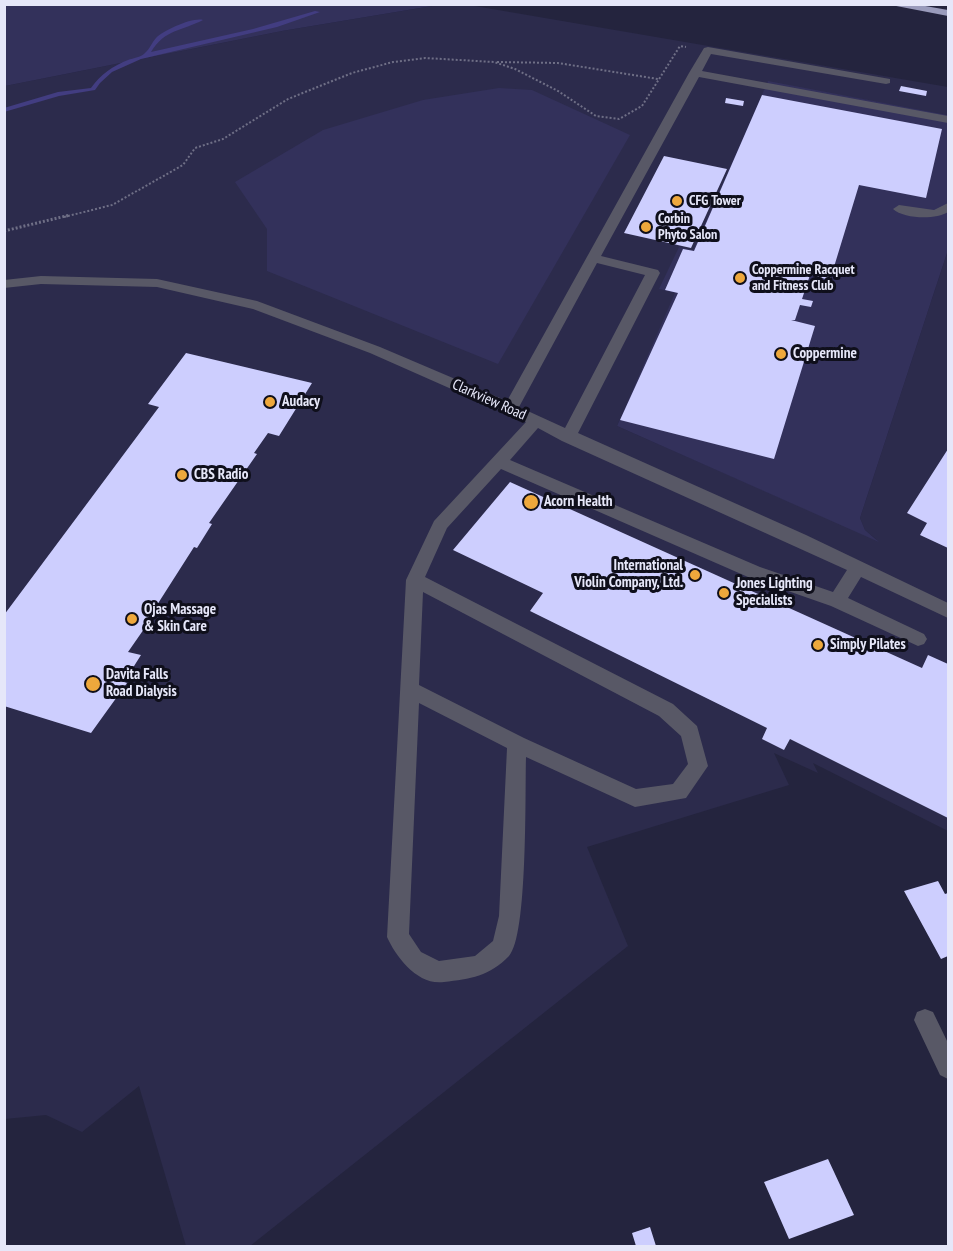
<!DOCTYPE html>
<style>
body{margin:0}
#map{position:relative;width:953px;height:1251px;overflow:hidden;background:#24243e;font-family:"PT Sans Narrow",sans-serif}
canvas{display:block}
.frame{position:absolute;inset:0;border:6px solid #e6e7f9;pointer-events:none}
</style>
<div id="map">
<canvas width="953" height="1251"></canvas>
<div class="frame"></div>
</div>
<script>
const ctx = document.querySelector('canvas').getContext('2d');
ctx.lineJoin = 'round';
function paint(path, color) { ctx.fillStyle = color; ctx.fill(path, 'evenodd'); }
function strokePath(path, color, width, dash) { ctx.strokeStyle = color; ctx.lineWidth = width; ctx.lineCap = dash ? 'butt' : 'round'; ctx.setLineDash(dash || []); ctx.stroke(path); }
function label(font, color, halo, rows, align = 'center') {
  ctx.font = font + ' "PT Sans Narrow",sans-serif'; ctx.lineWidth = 6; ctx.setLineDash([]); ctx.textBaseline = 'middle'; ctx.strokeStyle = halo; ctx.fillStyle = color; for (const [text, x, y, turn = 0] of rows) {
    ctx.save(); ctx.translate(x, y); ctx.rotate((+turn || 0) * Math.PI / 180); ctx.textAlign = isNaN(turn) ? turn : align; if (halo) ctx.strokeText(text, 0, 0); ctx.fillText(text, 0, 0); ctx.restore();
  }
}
const built = new Path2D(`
 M 463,4 L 948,87 L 948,115 L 768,82 L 693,250 L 660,289 L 676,293 L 617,426 L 877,540 L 865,530 L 860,518 L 948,250 L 948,831 L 813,763 L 818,773 L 774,753 L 789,785 L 587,847 L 628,946 L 250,1246 L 186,1246 L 139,1086 L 82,1132 L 46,1115 L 5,1119 L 5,86 L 282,31 L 438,5 Z`);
const green = new Path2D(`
 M 5,4 L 438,4 L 438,5 L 282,31 L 5,86 Z
 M 768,81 L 948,115 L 948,250 L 860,518 L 865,530 L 879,542 L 617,426 L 675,293 L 659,289 L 679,247 L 693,250 Z
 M 499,88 L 532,90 L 630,135 L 498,364 L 267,271 L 267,229 L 235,182 L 323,130 L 423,100 Z`);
const stream = new Path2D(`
 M 315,11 L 320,12 L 277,27 L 141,59 L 112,72 L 100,83 L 95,90 L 59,96 L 4,112 L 4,108 L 58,92 L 91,88 C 101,74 113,66 128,60 C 133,58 142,57 145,53 C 150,49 152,42 156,38 C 164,30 193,17 203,20 C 182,31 165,29 151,52 L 253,29 Z`);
const building = new Path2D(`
 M 901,86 L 927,91 L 926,96 L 899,91 Z
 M 762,95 L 942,129 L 926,198 L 859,185 L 830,280 L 810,275 L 802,299 L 813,301 L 811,307 L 800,305 L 795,320 L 791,320 L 815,326 L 774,459 L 620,420 L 678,293 L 665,290 L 683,249 L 694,251 Z
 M 726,98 L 744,101 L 743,106 L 725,103 Z
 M 664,156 L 727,169 L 691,248 L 624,233 Z
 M 186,353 L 312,383 L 279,436 L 268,433 L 254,453 L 257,454 L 209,523 L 212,524 L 197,548 L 194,547 L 157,605 L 160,606 L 128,652 L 141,655 L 124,682 L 127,683 L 91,733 L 4,706 L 4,615 L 159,407 L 148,404 Z
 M 948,449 L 948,548 L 920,535 L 927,523 L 907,513 Z
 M 510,482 L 922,668 L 928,655 L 948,664 L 948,818 L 790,739 L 784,750 L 762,739 L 767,728 L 530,611 L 543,593 L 453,550 Z
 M 938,881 L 945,894 L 948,893 L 948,956 L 941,959 L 904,891 Z
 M 828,1159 L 854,1215 L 789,1239 L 764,1182 Z
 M 650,1227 L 656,1246 L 636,1246 L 632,1233 Z`);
const pathFar1 = new Path2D(`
 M 497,62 L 558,63 L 658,79
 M 64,217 L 112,205 L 183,165 L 195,148 L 223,139 L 288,99 L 352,73 L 393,62 L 425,58 L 494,62 L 515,69 L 558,91 L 596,116 L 619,119 L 642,106 L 680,46 L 686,47`);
const path = new Path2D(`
 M 4,231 L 70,215`);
const minor = new Path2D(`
 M 708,47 L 890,79 L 890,83 L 886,84 L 711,54 L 702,71 L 948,116 L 948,123 L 699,77 L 601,256 L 658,270 L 660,273 L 578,433 L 806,535 L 948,603 L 948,618 L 861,577 L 848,598 L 924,634 L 927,639 L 924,644 L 918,646 L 831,606 L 748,577 L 501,469 L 447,528 L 425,577 L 673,704 L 697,726 L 708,766 L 686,798 L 635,807 L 526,757 C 525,792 528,936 509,956 C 490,976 470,979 444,982 C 418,986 396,957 387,937 L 406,580 L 434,521 L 526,422 L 370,353 L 253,309 L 157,287 L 41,284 L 4,288 L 4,280 L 41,276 L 157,279 L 257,301 L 380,347 L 507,401 L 689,73 L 704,48 ZM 597,263 L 645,275 L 565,428 L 519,407 ZM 538,428 L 562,441 L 847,570 L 833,592 L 760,567 L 510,460 ZM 423,592 L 659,716 L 681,736 L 688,764 L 673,784 L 636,789 L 524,738 L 419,685 ZM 419,703 L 507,748 L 499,916 L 493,941 L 475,956 L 439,961 L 421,952 L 409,934 Z
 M 948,203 L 948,212 C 936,220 904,219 893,209 L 899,205 L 934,210 Z
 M 925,1009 L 933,1012 L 948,1043 L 948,1079 L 940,1075 L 914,1020 L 917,1012 Z`);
const highway = new Path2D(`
 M 886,4 L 914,4 L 948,10 L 948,16 Z`);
const markers = [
 [677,201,6,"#eea83c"],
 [646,227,6,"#eea83c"],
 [740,278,6,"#eea83c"],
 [781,354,6,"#eea83c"],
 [270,402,6,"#eea83c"],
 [182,475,6,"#eea83c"],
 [531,502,8,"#eea83c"],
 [695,575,6,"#eea83c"],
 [724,593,6,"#eea83c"],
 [132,619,6,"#eea83c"],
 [818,645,6,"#eea83c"],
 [93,684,8,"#eea83c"]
];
const farPoinames = [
 ["CFG Tower",689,201],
 ["Corbin",658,219],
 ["Phyto Salon",658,235],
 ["Coppermine Racquet",752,270],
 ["and Fitness Club",752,286]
];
const poiNames = [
 ["Coppermine",793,354],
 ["Audacy",282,402],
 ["CBS Radio",194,475],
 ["Acorn Health",544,502],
 ["International",683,566,"right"],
 ["Violin Company, Ltd.",683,583,"right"],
 ["Jones Lighting",736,584],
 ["Specialists",736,601],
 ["Ojas Massage",144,610],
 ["& Skin Care",144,627],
 ["Simply Pilates",830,645],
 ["Davita Falls",106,675],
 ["Road Dialysis",106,692]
];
const streetNames = [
 ["Clarkview Road",489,400,24]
];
paint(built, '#2c2b4c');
paint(green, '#33315b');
paint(stream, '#423d81');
paint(building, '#cdcefe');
strokePath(pathFar1, '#6f6f86', 2, [2, 2]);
strokePath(path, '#6f6f86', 3, [2, 2]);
paint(minor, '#585866');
paint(highway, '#9a9bbc');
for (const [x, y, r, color] of markers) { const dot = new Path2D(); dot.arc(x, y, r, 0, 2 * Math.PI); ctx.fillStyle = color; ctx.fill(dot); strokePath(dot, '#0f0f1b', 2); }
label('bold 14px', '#e6e7f9', '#0f0f1b', farPoinames, 'left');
label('bold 15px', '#e6e7f9', '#0f0f1b', poiNames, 'left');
label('15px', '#e6e7f9', '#0f0f1b', streetNames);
</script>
